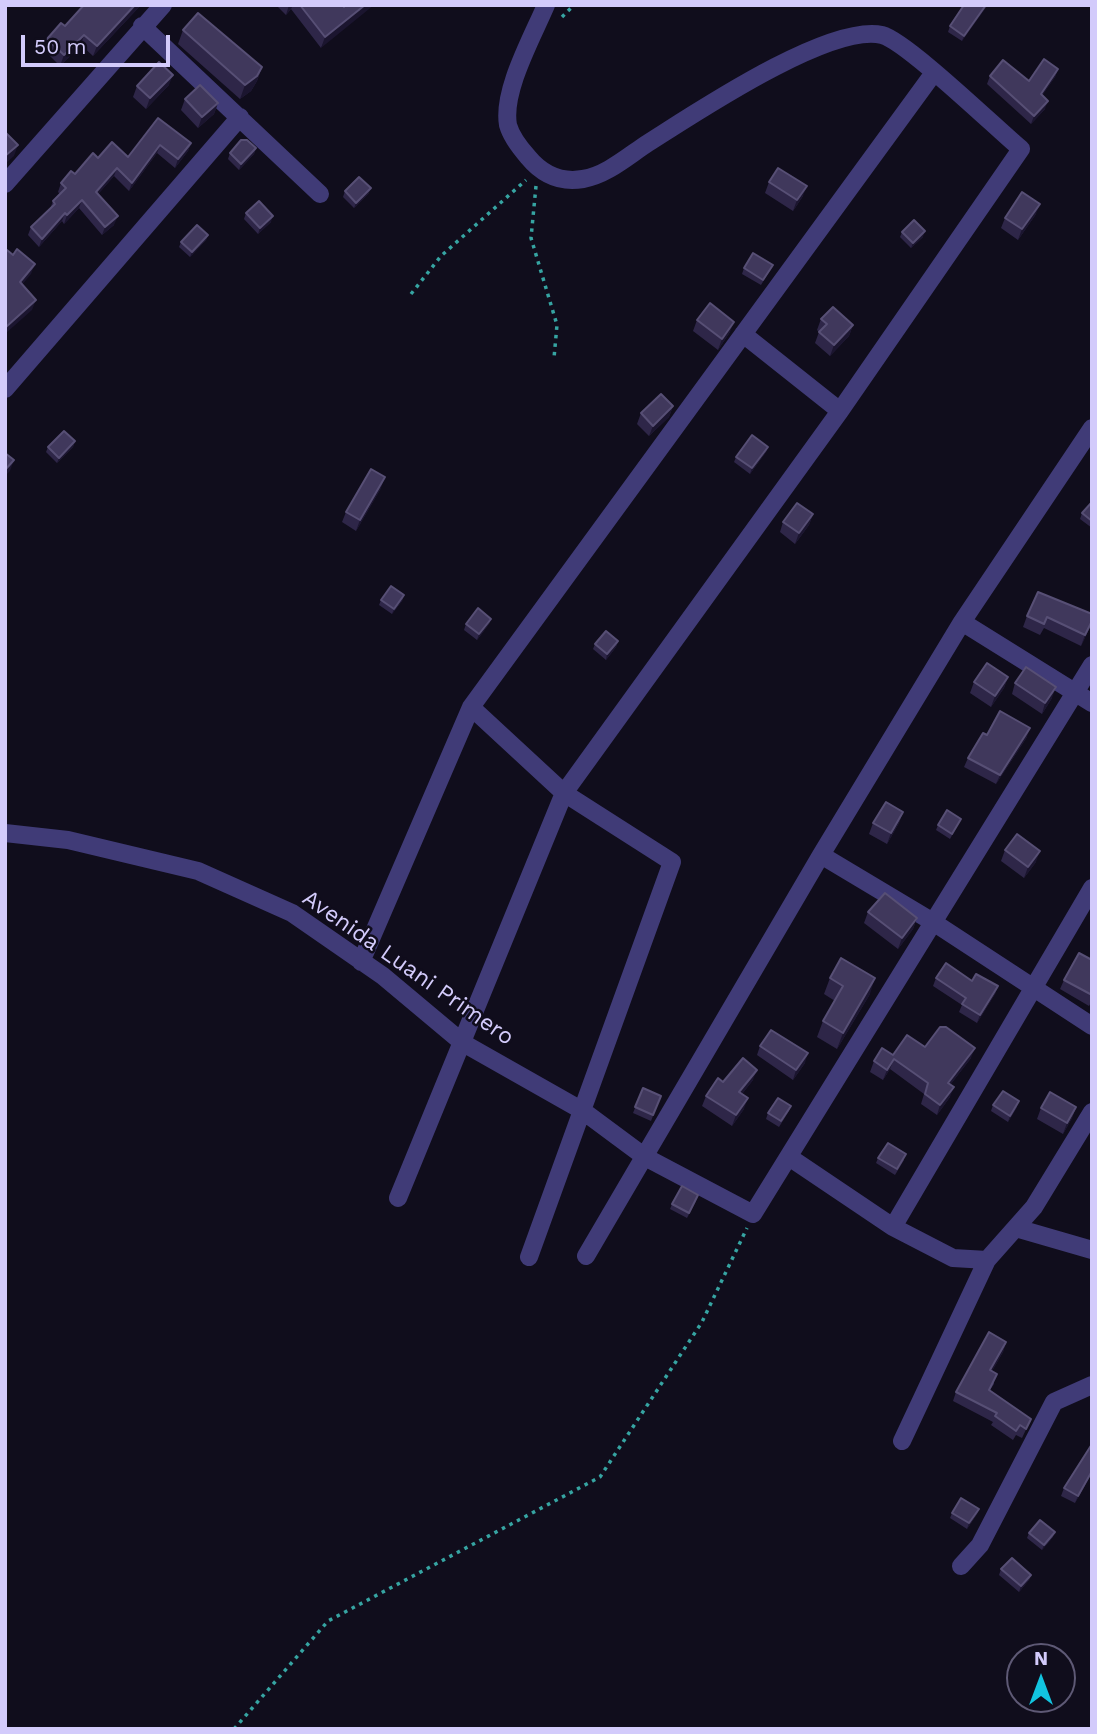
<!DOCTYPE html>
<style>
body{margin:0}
#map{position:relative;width:1097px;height:1734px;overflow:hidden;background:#100d1c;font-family:"Work Sans",sans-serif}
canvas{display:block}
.frame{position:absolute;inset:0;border:7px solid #d3cbfb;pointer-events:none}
.north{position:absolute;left:1006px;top:1643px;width:70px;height:70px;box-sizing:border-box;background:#100d1c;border:2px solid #5e5975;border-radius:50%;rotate:0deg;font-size:19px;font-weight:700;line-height:28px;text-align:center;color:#d3cbfb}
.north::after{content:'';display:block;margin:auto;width:24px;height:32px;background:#12c4e0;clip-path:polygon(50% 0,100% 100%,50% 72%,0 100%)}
.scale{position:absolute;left:21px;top:35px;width:149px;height:32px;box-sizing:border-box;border:4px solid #d3cbfb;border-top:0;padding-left:9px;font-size:21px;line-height:24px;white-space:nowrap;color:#d3cbfb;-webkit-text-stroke:5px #100d1c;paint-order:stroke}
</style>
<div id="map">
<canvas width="1097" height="1734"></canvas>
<div class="frame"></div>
<div class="north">N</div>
<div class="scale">50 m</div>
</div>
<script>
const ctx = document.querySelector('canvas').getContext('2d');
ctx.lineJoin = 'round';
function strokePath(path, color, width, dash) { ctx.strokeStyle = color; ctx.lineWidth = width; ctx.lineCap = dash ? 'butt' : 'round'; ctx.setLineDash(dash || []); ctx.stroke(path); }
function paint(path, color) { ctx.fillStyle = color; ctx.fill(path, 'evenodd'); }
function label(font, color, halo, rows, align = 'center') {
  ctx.font = font + ' "Work Sans",sans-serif'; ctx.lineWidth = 5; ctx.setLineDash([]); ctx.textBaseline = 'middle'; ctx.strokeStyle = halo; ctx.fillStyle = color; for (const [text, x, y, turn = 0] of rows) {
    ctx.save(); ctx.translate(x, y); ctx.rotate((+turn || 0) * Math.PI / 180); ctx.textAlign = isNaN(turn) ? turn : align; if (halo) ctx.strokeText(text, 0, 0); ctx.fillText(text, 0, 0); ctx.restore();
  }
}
const path = new Path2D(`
 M 562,17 L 574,5
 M 536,186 L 531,238 L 557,325 L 554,358
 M 411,294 L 441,256 L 526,180
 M 234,1729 L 328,1621 L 600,1477 L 702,1322 L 747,1228`);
const minor = new Path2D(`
 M 142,26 L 320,194
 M 5,184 L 163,5
 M 743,334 L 840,411
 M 5,389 L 240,117
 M 962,622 L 1092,703
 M 471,707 L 564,793 L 672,862 L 529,1257
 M 5,833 L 68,840 L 198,871 L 292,913 L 383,976 L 463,1043 L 583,1111 L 645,1157 L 753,1214 L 1092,665
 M 821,855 L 933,922 L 1092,1026
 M 361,962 L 471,707 L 933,74
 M 789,1157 L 893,1227 L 953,1258 L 987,1260
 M 398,1198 L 564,793 L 840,411 L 1021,149 C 996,128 906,41 882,35 C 829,23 694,114 648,143 C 628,156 607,175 583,179 C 560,183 542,174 528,157 C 521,149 511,136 508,125 C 502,91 532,38 546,5
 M 893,1227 L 1092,888
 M 1016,1228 L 1092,1250
 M 586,1256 L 821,855 L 962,622 L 1092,428
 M 902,1441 L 987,1260 L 1034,1207 L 1092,1112
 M 961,1566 L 980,1545 L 1054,1402 L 1092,1385`);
const wall = new Path2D(`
 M 82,5 L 141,5 L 93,56 L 81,45 L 60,66 L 43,49 L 47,39 L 65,26 L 84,6 Z
 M 276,5 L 343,5 L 321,48 L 291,9 L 286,15 Z
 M 987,5 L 962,41 L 948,32 L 950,26 Z
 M 183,30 L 262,67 L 257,81 L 251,91 L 240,99 L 178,44 Z
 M 1058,69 L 1055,77 L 1042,95 L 1045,109 L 1031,124 L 987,84 L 990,76 L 1029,81 Z
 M 169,85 L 146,109 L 133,97 L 137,86 Z
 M 185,99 L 218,103 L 214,114 L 198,128 L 181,110 Z
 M 158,118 L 191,143 L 188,151 L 175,168 L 157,153 L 129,191 L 114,176 L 98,194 L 114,225 L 102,235 L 79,208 L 64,224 L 62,221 L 39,247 L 28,235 L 31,227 L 50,209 L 53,201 L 60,194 L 58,192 L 61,183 L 75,174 L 128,157 Z
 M 256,148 L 254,154 L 239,170 L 228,159 L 230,153 Z
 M 769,182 L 803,196 L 793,211 L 765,193 Z
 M 345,191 L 369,193 L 354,208 L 343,197 Z
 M 246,213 L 271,222 L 258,234 L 244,219 Z
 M 1036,214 L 1018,240 L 1001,228 L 1005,218 Z
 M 902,232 L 923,237 L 911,248 L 900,237 Z
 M 208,235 L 206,240 L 190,257 L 179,247 L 181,242 Z
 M 773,265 L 761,285 L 742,274 L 744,268 Z
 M 821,319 L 853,325 L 849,336 L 830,356 L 815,343 L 819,332 L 817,330 Z
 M 697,320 L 730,332 L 718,350 L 693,331 Z
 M 673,406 L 669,417 L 649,436 L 637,424 L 641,413 Z
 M 75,441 L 73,447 L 57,463 L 46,452 L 48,447 Z
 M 768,447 L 766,452 L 750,474 L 734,462 L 736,457 Z
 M 381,488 L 356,531 L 342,522 L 346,512 Z
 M 1092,502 L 1092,528 L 1080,519 L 1082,513 Z
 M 813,514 L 809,525 L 795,544 L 780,532 L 783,522 Z
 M 404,595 L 402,601 L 392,614 L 379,605 L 381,600 Z
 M 1092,614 L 1092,623 L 1081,646 L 1044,628 L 1040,635 L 1023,627 L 1027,616 Z
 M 491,619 L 489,624 L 477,640 L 464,630 L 466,624 Z
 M 618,641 L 616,647 L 606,660 L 593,649 L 595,644 Z
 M 1008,677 L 1004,688 L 991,707 L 970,693 L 974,682 Z
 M 1015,683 L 1052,698 L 1042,714 L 1012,694 Z
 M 987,735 L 1027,737 L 996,784 L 964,767 L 968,758 Z
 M 903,812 L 899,823 L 887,844 L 869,834 L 873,823 Z
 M 961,819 L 950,839 L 936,830 L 938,825 Z
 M 1005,850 L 1036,862 L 1024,878 L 1001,861 Z
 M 868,912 L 917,918 L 913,929 L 898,949 L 864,923 Z
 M 1092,960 L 1092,1001 L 1089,1006 L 1060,989 L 1064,980 Z
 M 830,978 L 870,994 L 837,1049 L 817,1037 L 823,1021 L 835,1001 L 824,994 Z
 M 936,978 L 972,981 L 998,986 L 995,994 L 977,1023 L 959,1012 L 962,1005 L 933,986 Z
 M 760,1046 L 805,1063 L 793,1080 L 757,1055 Z
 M 925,1047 L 971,1058 L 950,1085 L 950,1097 L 937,1115 L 921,1104 L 924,1094 L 890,1069 L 883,1080 L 870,1072 L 874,1061 L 893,1055 Z
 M 753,1080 L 742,1094 L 744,1109 L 732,1126 L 702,1106 L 706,1096 L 723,1082 Z
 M 643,1088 L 661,1096 L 651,1121 L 633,1113 Z
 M 993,1105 L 1017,1107 L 1008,1122 L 991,1111 Z
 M 791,1106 L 789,1111 L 779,1127 L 766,1119 L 768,1113 Z
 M 1076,1107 L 1072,1118 L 1063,1134 L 1037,1119 L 1041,1108 Z
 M 878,1158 L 904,1160 L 895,1175 L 876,1163 Z
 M 696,1201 L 687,1218 L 670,1209 L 672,1204 Z
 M 1006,1342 L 1003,1352 L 992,1371 L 994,1384 L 990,1390 L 1031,1419 L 1022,1438 L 1016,1435 L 1013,1440 L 991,1425 L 993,1422 L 953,1401 L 956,1392 Z
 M 1092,1444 L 1092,1473 L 1075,1503 L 1061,1496 L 1064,1488 Z
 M 979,1509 L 977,1514 L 967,1529 L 950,1518 L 952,1513 Z
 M 1029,1533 L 1053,1537 L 1042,1550 L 1027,1538 Z
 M 1001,1569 L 1031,1575 L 1029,1580 L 1019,1592 L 999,1575 Z`);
const shadedWall = new Path2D(`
 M 135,5 L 141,5 L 93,56 L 97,46 Z
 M 289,5 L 293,5 L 291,9 L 286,15 Z
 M 365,5 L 374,5 L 321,48 L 325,37 Z
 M 986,5 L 988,5 L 962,41 L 964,36 Z
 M 84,35 L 81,45 L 60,66 L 64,55 Z
 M 262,67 L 257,81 L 251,91 L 240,99 L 245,85 Z
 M 1058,69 L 1055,77 L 1038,102 L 1041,94 Z
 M 173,75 L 169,85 L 146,109 L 150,98 Z
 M 1048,101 L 1045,109 L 1031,124 L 1034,116 Z
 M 218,103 L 214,114 L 198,128 L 202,117 Z
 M 191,143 L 188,151 L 175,168 L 178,159 Z
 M 18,145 L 14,156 L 5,164 L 5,156 Z
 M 160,145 L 157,153 L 129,191 L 132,183 Z
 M 256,148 L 254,154 L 239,170 L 241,164 Z
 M 117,168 L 114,176 L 93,200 L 96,192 Z
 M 807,186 L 803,196 L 793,211 L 797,200 Z
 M 371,188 L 369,193 L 354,208 L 356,203 Z
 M 82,200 L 79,208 L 64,224 L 67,215 Z
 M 1040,204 L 1036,214 L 1018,240 L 1022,229 Z
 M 65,213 L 62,221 L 39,247 L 42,239 Z
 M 118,216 L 114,225 L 102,235 L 105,227 Z
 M 273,216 L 271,222 L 258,234 L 260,228 Z
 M 925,231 L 923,237 L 911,248 L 913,243 Z
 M 208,235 L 206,240 L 190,257 L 192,252 Z
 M 35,264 L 31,274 L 16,292 L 20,282 Z
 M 36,300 L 32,310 L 5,334 L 6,327 Z
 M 734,322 L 730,332 L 718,350 L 722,339 Z
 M 853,325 L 849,336 L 830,356 L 834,345 Z
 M 673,406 L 669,417 L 649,436 L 653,426 Z
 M 75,441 L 73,447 L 57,463 L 59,458 Z
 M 768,447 L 766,452 L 750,474 L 752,468 Z
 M 14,460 L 10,471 L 5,476 L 5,470 Z
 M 385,477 L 381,488 L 356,531 L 360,520 Z
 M 813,514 L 809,525 L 795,544 L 799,533 Z
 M 404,595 L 402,601 L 392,614 L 394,609 Z
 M 491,619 L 489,624 L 477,640 L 479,634 Z
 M 1092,621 L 1092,623 L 1081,646 L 1085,635 Z
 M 618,641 L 616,647 L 606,660 L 607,654 Z
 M 1008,677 L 1004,688 L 991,707 L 995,696 Z
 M 1056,687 L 1052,698 L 1042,714 L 1045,703 Z
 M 1030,728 L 1027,737 L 996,784 L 1000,775 Z
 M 903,812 L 899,823 L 887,844 L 891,833 Z
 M 1040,851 L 1036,862 L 1024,878 L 1028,867 Z
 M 917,918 L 913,929 L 898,949 L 902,938 Z
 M 875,978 L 870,994 L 837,1049 L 843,1033 Z
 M 998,986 L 995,994 L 977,1023 L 980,1015 Z
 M 975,1048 L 971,1058 L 944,1093 L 948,1083 Z
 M 808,1053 L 805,1063 L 793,1080 L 796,1070 Z
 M 894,1059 L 890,1069 L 883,1080 L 887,1070 Z
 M 757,1070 L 753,1080 L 735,1103 L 739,1092 Z
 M 954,1087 L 950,1097 L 937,1115 L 940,1105 Z
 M 748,1098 L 744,1109 L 732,1126 L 736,1115 Z
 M 1019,1101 L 1017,1107 L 1008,1122 L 1010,1116 Z
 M 1076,1107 L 1072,1118 L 1063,1134 L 1067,1123 Z
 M 1006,1342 L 1003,1352 L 987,1380 L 990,1370 Z
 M 1092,1471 L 1092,1473 L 1075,1503 L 1078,1496 Z
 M 979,1509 L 977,1514 L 967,1529 L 969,1523 Z
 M 1055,1532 L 1053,1537 L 1042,1550 L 1044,1545 Z
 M 1031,1575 L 1029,1580 L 1019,1592 L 1021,1586 Z`);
const building = new Path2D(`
 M 84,5 L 135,5 L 97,46 L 84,35 L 64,55 L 47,39 L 61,23 L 65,26 Z
 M 300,5 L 343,5 L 344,7 L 345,5 L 365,5 L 325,37 Z
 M 964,5 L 986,5 L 964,36 L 950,26 Z
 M 198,13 L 262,67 L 257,76 L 245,85 L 183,30 Z
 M 1044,59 L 1058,69 L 1041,94 L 1048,101 L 1034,116 L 990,76 L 1003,60 L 1029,81 Z
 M 159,62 L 173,75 L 150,98 L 137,86 Z
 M 200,85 L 218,103 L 202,117 L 185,99 Z
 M 158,118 L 191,143 L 178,159 L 160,145 L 132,183 L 117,168 L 96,192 L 118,216 L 105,227 L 82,200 L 67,215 L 65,213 L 42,239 L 31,227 L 55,204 L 53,201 L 66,188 L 61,183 L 71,171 L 75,174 L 93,153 L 98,158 L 112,142 L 128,157 Z
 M 5,132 L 18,145 L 5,156 Z
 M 241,140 L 247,140 L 256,148 L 241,164 L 230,153 Z
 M 778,168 L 807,186 L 797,200 L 769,182 Z
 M 359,177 L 371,188 L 356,203 L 345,191 Z
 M 1022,192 L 1040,204 L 1022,229 L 1005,218 Z
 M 259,201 L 273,216 L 260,228 L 246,213 Z
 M 914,220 L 925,231 L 913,243 L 902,232 Z
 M 197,225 L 208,235 L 192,252 L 181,242 Z
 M 17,249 L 35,264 L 20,282 L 36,300 L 6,327 L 5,251 L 7,250 L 13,255 Z
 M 753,253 L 773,265 L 763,280 L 744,268 Z
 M 710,303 L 734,322 L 722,339 L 697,320 Z
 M 833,307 L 853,325 L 834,345 L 819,332 L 827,324 L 821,319 Z
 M 661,394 L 673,406 L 653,426 L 641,413 Z
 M 64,431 L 75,441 L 59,458 L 48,447 Z
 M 752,435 L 768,447 L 752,468 L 736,457 Z
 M 5,453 L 14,460 L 5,470 Z
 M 371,469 L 385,477 L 360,520 L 346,512 Z
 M 1092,502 L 1092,521 L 1082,513 Z
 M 797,503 L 813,514 L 799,533 L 783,522 Z
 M 391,586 L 404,595 L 394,609 L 381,600 Z
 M 1038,592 L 1092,614 L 1092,621 L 1085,635 L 1047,617 L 1044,624 L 1027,616 Z
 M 478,608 L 491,619 L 479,634 L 466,624 Z
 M 606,631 L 618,641 L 607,654 L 595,644 Z
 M 987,663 L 1008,677 L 995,696 L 974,682 Z
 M 1026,667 L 1056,687 L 1045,703 L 1015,683 Z
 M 1000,711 L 1030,728 L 1000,775 L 968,758 L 983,733 L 987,735 Z
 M 886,802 L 903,812 L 891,833 L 873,823 Z
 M 947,810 L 961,819 L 952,834 L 938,825 Z
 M 1017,834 L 1040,851 L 1028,867 L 1005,850 Z
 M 885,893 L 917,918 L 902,938 L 868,912 Z
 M 1079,953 L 1092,960 L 1092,995 L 1064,980 Z
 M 841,958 L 875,978 L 843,1033 L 823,1021 L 843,986 L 830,978 Z
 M 946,963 L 972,981 L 976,974 L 998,986 L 980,1015 L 962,1004 L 966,998 L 936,978 Z
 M 940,1027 L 946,1027 L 975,1048 L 948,1083 L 954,1087 L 940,1105 L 925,1094 L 928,1083 L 894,1059 L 887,1070 L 874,1061 L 882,1048 L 893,1055 L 907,1035 L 925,1047 Z
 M 771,1030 L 808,1053 L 796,1070 L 760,1046 Z
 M 743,1058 L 757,1070 L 739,1092 L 748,1098 L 736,1115 L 706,1096 L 718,1078 L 723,1082 Z
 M 643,1088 L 661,1096 L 653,1115 L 635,1107 Z
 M 1003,1091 L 1019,1101 L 1010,1116 L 993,1105 Z
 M 1050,1092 L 1076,1107 L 1067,1123 L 1041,1108 Z
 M 778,1098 L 791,1106 L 781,1121 L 768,1113 Z
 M 888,1143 L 906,1154 L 897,1169 L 878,1158 Z
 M 682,1186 L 698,1195 L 689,1213 L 672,1204 Z
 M 989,1332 L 1006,1342 L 990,1370 L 997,1374 L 989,1390 L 1031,1419 L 1026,1429 L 1020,1425 L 1016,1431 L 995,1416 L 997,1413 L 956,1392 Z
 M 1092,1444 L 1092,1471 L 1078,1496 L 1064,1488 Z
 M 961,1498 L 979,1509 L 969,1523 L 952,1513 Z
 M 1040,1520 L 1055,1532 L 1044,1545 L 1029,1533 Z
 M 1012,1558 L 1031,1575 L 1021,1586 L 1001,1569 Z`);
const streetNames = [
 ["Avenida Luani Primero",408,968,35]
];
strokePath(path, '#36a4a2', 3.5, [3.5, 5]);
strokePath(minor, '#403b77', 18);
paint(wall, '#2e2648');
paint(shadedWall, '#1b152f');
paint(building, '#40385c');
strokePath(building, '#574f75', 2);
label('23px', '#d3cbfb', '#100d1c', streetNames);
</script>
